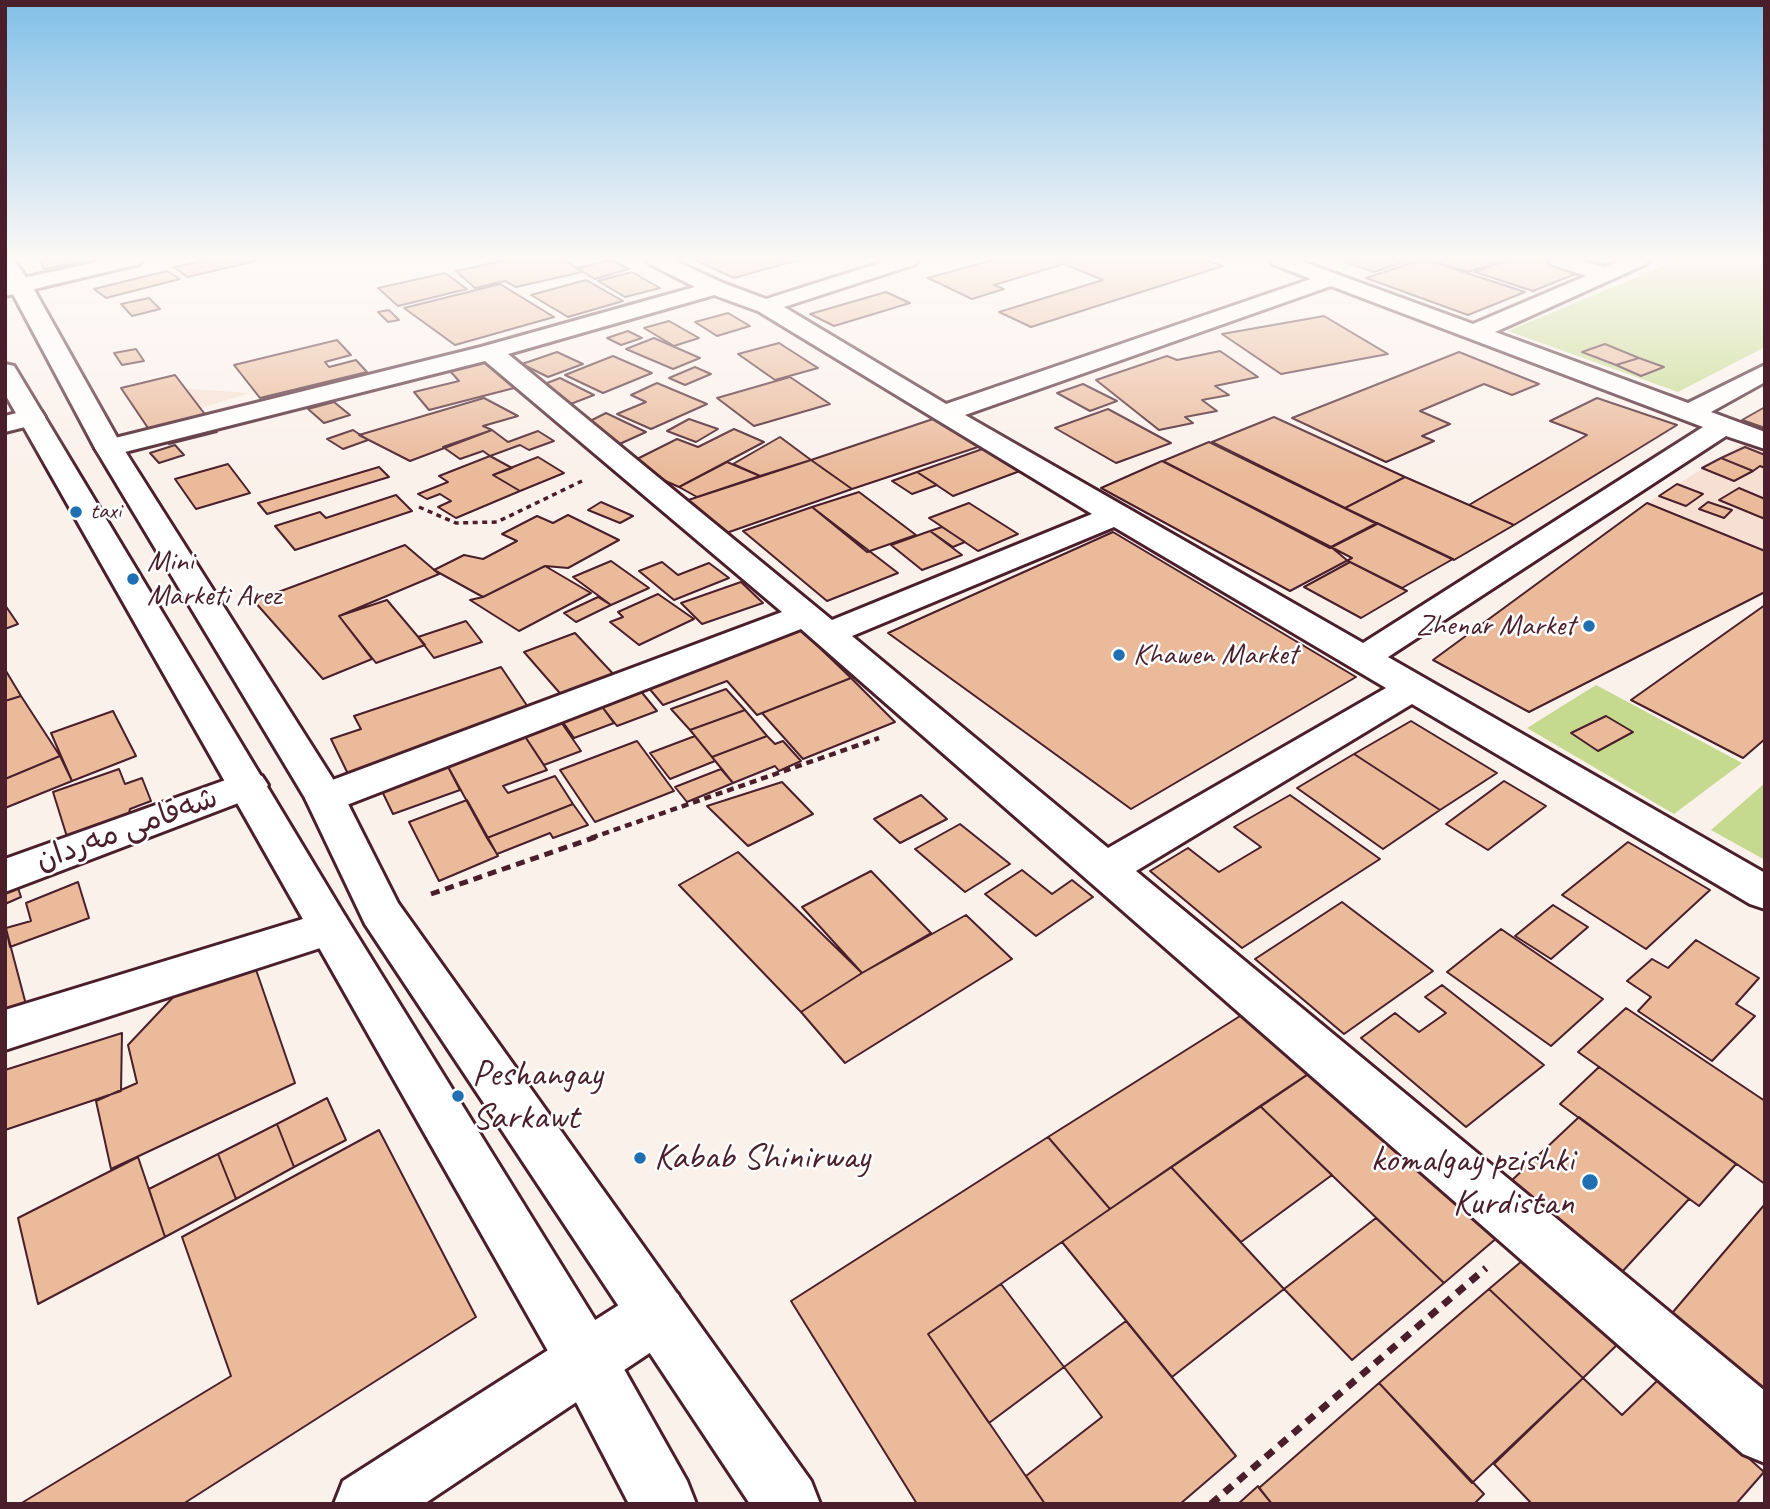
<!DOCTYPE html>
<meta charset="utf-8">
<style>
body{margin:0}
#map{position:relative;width:1770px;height:1509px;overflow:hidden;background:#fbf1eb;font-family:Caveat,sans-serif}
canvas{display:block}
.frame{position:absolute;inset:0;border:7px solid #4a1f2b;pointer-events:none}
</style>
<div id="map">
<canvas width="1770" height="1509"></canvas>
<div class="frame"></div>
</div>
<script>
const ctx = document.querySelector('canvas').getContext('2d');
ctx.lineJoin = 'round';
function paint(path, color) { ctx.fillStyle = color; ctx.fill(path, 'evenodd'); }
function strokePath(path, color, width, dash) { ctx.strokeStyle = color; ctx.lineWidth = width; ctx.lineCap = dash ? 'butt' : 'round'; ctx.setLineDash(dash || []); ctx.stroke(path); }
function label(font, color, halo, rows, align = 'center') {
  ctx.font = font + ' Caveat,"Playpen Sans Arabic",sans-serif'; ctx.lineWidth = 5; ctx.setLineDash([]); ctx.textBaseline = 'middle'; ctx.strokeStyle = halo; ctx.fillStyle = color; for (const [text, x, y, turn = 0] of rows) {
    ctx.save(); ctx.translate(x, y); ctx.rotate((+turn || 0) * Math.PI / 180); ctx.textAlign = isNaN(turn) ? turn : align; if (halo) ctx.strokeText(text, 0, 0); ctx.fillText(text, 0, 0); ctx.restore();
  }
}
const built = new Path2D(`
 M 160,387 L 206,390 L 250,393 L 161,420 Z
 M 1749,440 L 1765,446 L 1765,550 L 1647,503 Z`);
const green = new Path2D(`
 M 1678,260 L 1765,260 L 1765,347 L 1678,392 L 1508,331 Z
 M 1596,685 L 1742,763 L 1674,814 L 1527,728 Z
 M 1765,783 L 1765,860 L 1711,830 Z`);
const building = new Path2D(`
 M 40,260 L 80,260 L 82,262 L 44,269 Z
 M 208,260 L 261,260 L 187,277 L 174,267 Z
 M 506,260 L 565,260 L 582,272 L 516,287 L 505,281 L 475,288 L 456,271 Z
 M 611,260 L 629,269 L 595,279 L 577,268 Z
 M 695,260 L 798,260 L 734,278 Z
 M 993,260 L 1205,260 L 1223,266 L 1031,327 L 999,312 L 1103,280 L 1064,264 L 994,285 L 1004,289 L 972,299 L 928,278 Z
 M 1340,260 L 1410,260 L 1374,272 Z
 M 1420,260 L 1427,260 L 1525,292 L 1468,315 L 1366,278 Z
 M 1430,260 L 1502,260 L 1468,272 Z
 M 1508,260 L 1552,260 L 1585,270 L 1533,291 L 1475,272 Z
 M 167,271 L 180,279 L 106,298 L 94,289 Z
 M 632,272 L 660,288 L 625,297 L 598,281 Z
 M 445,273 L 467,289 L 398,306 L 378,288 Z
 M 586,280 L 623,301 L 568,317 L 531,295 Z
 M 500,284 L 554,317 L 455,345 L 404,308 Z
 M 886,292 L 910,303 L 834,326 L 810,314 Z
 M 149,298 L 160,309 L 132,316 L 121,304 Z
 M 389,310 L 399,320 L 388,322 L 378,312 Z
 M 728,313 L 750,326 L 717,336 L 695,322 Z
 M 1324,316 L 1388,354 L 1281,374 L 1222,334 Z
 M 669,321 L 699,338 L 674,346 L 644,328 Z
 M 628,331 L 642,338 L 621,345 L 607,338 Z
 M 654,338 L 700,358 L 673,369 L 626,349 Z
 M 337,340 L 351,355 L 325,362 L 329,367 L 356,360 L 367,372 L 260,398 L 234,365 Z
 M 779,343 L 818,368 L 775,380 L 738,354 Z
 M 1605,344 L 1639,358 L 1616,365 L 1582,352 Z
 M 136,349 L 144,361 L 122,365 L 114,353 Z
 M 1220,351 L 1258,377 L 1215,386 L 1229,395 L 1202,400 L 1217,411 L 1185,417 L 1193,423 L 1159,430 L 1096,380 L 1167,356 L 1177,360 Z
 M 557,352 L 583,364 L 548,377 L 522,364 Z
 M 1459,352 L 1539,384 L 1512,395 L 1484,384 L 1420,411 L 1450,424 L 1422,436 L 1434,441 L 1386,462 L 1292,418 Z
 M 613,356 L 652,373 L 603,393 L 565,375 Z
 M 1639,358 L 1664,367 L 1641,376 L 1616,365 Z
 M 491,361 L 518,387 L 429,410 L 414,392 L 459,381 L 450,371 Z
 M 695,367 L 711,374 L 685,385 L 669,378 Z
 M 175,375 L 207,417 L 150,431 L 121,388 Z
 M 790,377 L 830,404 L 754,426 L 717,398 Z
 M 560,378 L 594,395 L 568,405 L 542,385 Z
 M 657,383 L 707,404 L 651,429 L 617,414 L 646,402 L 631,395 Z
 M 1083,384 L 1117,401 L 1090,411 L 1057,393 Z
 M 484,398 L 518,416 L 483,426 L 492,430 L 410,461 L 359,435 Z
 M 1597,398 L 1677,425 L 1514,525 L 1469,505 L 1587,435 L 1550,421 Z
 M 334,402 L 350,415 L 324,423 L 308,409 Z
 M 1765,407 L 1765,428 L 1742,420 Z
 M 1108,409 L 1171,443 L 1116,463 L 1055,428 Z
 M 606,413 L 646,432 L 613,447 L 586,423 Z
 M 1274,417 L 1405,477 L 1345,508 L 1212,442 Z
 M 936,418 L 981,446 L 852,489 L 811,460 Z
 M 689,419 L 718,429 L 696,442 L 667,431 Z
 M 213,425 L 217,432 L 169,444 L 165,437 Z
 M 734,429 L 764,442 L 679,487 L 627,464 L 677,439 L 698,447 Z
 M 353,430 L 368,440 L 343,449 L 327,439 Z
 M 492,430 L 508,442 L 538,431 L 554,441 L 529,450 L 520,445 L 490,456 L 483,451 L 460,459 L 443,447 Z
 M 780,437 L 811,460 L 760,476 L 733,464 Z
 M 1209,442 L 1377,524 L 1330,548 L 1163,461 Z
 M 175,445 L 184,455 L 159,463 L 150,453 Z
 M 991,446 L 1028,468 L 953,496 L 917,472 Z
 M 1745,447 L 1765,455 L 1765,468 L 1760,466 L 1753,471 L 1721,458 Z
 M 490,456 L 512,468 L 493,475 L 520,491 L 456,518 L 438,507 L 451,501 L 440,494 L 427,499 L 418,494 L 448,482 L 439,476 Z
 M 538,457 L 564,473 L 520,491 L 493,475 Z
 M 1721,458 L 1753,471 L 1734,481 L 1702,468 Z
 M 811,460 L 852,489 L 712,538 L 673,505 Z
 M 1162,461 L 1331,547 L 1352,558 L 1290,591 L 1101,488 Z
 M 727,462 L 760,476 L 697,497 L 679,487 Z
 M 228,464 L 250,493 L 196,509 L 175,479 Z
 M 379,467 L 389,477 L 267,514 L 258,503 Z
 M 917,472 L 937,485 L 912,494 L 892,481 Z
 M 1405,477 L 1469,505 L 1514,525 L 1454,560 L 1345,508 Z
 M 1677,484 L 1703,494 L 1686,506 L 1659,496 Z
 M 1739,488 L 1765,499 L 1765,519 L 1719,500 Z
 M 859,492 L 916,535 L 867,552 L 812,507 Z
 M 396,495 L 412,511 L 295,550 L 275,526 L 320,512 L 326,518 Z
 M 601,502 L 633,516 L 620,523 L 588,510 Z
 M 1708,502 L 1732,510 L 1724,518 L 1699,509 Z
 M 969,503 L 1018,534 L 978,551 L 929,518 Z
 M 1647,503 L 1765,551 L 1765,592 L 1529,712 L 1433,660 Z
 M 812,507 L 898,573 L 827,601 L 743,531 Z
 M 568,515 L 619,540 L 568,568 L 545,566 L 483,597 L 434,570 L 464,555 L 483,559 L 517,541 L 502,534 L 537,516 L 553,523 Z
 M 1377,523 L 1453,559 L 1402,588 L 1348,561 L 1331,547 Z
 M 942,527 L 965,542 L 953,547 L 930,531 Z
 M 930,531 L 962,555 L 922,570 L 891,545 Z
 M 1113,532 L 1356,677 L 1131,809 L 888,633 Z
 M 405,545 L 439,574 L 339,616 L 372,659 L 323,679 L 254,601 Z
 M 611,561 L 649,588 L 611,605 L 573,577 Z
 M 662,562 L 678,575 L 709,563 L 729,578 L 674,600 L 639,571 Z
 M 1350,562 L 1407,591 L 1361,618 L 1304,587 Z
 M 545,566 L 591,593 L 519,631 L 470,600 L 483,597 Z
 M 741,582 L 763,603 L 702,624 L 681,603 Z
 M 658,594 L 694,619 L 639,645 L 610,622 L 623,617 L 618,612 Z
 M 598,597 L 611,605 L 576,622 L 564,613 Z
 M 387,600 L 425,645 L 376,663 L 339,616 Z
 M 5,605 L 18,624 L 5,629 Z
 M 1765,605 L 1765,739 L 1743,758 L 1631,700 Z
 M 466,621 L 482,642 L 434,658 L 418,637 Z
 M 797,626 L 851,678 L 757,715 L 727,681 L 663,705 L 643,681 Z
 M 575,633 L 617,678 L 565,699 L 524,652 Z
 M 501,667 L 532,713 L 350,778 L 331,739 L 361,729 L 354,716 Z
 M 6,671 L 21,696 L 5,701 L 5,672 Z
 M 851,678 L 895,722 L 803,759 L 762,713 Z
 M 639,689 L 657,711 L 617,726 L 600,704 Z
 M 726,689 L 745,710 L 690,730 L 671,709 Z
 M 21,696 L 60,756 L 5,779 L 5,701 Z
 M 600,704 L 614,723 L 574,738 L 560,718 Z
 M 745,710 L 767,736 L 712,757 L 690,730 Z
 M 113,711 L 136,756 L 72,781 L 51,733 Z
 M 1606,716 L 1633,732 L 1598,751 L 1571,733 Z
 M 1411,721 L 1497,773 L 1440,810 L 1354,754 Z
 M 561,722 L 581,751 L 544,765 L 524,735 Z
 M 524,735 L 547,770 L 503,786 L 508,793 L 555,776 L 573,804 L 487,838 L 446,763 Z
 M 695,736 L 715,761 L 670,779 L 650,753 Z
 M 767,736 L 775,744 L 783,741 L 801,761 L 779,771 L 775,766 L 733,783 L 712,757 Z
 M 637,741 L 674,791 L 595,822 L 560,770 Z
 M 1354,754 L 1440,810 L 1383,849 L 1297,788 Z
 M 60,756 L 72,781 L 5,808 L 5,779 Z
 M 446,763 L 460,790 L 393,814 L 380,787 Z
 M 119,769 L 125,784 L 142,778 L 151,801 L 130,809 L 128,817 L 68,840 L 53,792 Z
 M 721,769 L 733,783 L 687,802 L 675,787 Z
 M 1504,781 L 1546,806 L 1488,850 L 1446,824 Z
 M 782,782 L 813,814 L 748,846 L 707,806 Z
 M 921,795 L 947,819 L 900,843 L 874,819 Z
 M 1290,795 L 1380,859 L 1242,948 L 1150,871 L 1188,848 L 1219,872 L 1261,847 L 1234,827 Z
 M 467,800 L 498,856 L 439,881 L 409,822 Z
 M 573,804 L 588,825 L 553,838 L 550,833 L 497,854 L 487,838 Z
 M 960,824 L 1010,864 L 965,892 L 915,849 Z
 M 1628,842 L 1710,890 L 1646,949 L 1562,895 Z
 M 738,852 L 862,973 L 801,1012 L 679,885 Z
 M 1022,870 L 1052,894 L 1072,880 L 1093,897 L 1036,936 L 985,894 Z
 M 871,871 L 931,933 L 862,973 L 802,907 Z
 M 15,879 L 21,897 L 5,904 L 5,883 Z
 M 78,882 L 89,918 L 10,947 L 6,928 L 31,921 L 26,903 Z
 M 1342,902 L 1433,971 L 1344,1034 L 1255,959 Z
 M 1553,905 L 1588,927 L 1551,959 L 1515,936 Z
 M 966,915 L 1012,959 L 845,1063 L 801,1012 L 862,973 Z
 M 5,925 L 29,1016 L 5,1023 Z
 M 1501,929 L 1603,999 L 1551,1046 L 1447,972 Z
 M 1696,940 L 1759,978 L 1736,1004 L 1755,1016 L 1712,1061 L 1638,1011 L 1651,997 L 1627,981 L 1652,959 L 1668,968 Z
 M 253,961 L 295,1083 L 111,1169 L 96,1101 L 137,1083 L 128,1045 L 178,992 Z
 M 1442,985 L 1544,1065 L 1466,1127 L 1361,1038 L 1395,1013 L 1419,1032 L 1446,1013 L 1425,997 Z
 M 1626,1008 L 1765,1101 L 1765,1184 L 1578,1052 Z
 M 1248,1011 L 1313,1071 L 1110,1209 L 1048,1137 Z
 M 122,1033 L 121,1091 L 5,1130 L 5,1070 Z
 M 1599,1067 L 1736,1164 L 1699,1206 L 1560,1104 Z
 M 1314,1070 L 1498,1237 L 1444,1283 L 1260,1106 Z
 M 327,1098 L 346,1140 L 294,1167 L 277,1124 Z
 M 1260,1106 L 1332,1175 L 1241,1242 L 1171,1167 Z
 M 1579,1117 L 1689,1199 L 1621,1273 L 1509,1183 Z
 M 277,1124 L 294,1167 L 236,1199 L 218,1154 Z
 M 379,1130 L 476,1317 L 183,1504 L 20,1504 L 231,1376 L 182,1237 Z
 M 1048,1137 L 1110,1209 L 928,1334 L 1045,1504 L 917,1504 L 791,1301 Z
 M 218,1154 L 236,1199 L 165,1237 L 149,1189 Z
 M 138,1157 L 165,1237 L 38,1304 L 18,1218 Z
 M 1171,1167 L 1284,1289 L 1172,1377 L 1062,1242 Z
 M 1765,1204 L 1765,1398 L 1667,1319 Z
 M 1376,1218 L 1444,1283 L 1352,1360 L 1284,1289 Z
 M 1529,1255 L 1622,1340 L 1583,1378 L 1489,1289 Z
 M 1001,1284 L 1064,1367 L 989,1423 L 928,1334 Z
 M 1489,1289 L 1583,1378 L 1472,1483 L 1379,1383 Z
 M 1126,1321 L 1236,1456 L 1180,1504 L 1045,1504 L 1026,1476 L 1102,1417 L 1064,1367 Z
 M 1583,1378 L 1622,1415 L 1660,1378 L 1764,1472 L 1736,1504 L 1532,1504 L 1494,1464 Z
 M 1379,1383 L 1484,1494 L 1474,1504 L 1272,1504 L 1259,1488 Z
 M 1258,1486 L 1272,1504 L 1238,1504 Z`);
const pathFar3 = new Path2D(`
 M 419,507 L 456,523 L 497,522 L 582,481`);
const pathFar2 = new Path2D(`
 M 591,838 L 879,738`);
const pathFar1 = new Path2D(`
 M 431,894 L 596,837`);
const path = new Path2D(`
 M 1211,1504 L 1486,1268`);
const minor = new Path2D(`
 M 106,260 L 143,260 L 139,264 L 5,296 L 5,282 Z
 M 647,260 L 673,260 L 723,283 L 766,299 L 889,260 L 919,260 L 916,264 L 784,307 L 946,404 L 1311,279 L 1273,264 L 1270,260 L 1298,260 L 1473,324 L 1586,276 L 1551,264 L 1548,260 L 1578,260 L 1604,267 L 1622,260 L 1649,260 L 1646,264 L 1495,332 L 1688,403 L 1765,365 L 1765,382 L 1711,412 L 1765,432 L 1765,449 L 1726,436 L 1388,657 L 1765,873 L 1765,909 L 1750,904 L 1412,704 L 1136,871 L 1765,1391 L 1765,1463 L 1743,1454 L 801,629 L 339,808 L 325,812 L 311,808 L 305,798 L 311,788 L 782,612 L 485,361 L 109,456 L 99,454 L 95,448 L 99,442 L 481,347 L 695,287 L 650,264 ZM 1331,286 L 1703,427 L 1363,643 L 965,415 ZM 714,295 L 758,311 L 1092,514 L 832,620 L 508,354 ZM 1114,527 L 1386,688 L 1108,848 L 852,636 Z
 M 32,409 L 41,411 L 45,417 L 41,423 L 5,432 L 5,416 Z
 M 248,772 L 262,776 L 268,785 L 262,794 L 5,892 L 5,859 Z
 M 329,911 L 345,916 L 351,928 L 345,940 L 5,1050 L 5,1010 Z
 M 657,1285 L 678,1294 L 686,1314 L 678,1334 L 424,1504 L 334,1504 L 343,1481 L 636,1294 Z`);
const highway = new Path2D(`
 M 5,260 L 14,260 L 32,286 L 123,448 L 345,798 L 398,903 L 811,1481 L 820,1504 L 750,1504 L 365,924 L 305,798 L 95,448 L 5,279 Z
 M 5,364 L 14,366 L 17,371 L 345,916 L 607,1339 L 687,1481 L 696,1504 L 629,1504 L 565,1381 L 5,394 Z`);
const markers = [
 [76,512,7,"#1f6fb2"],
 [133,579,7,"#1f6fb2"],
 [1589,626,7,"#1f6fb2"],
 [1119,655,7,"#1f6fb2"],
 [458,1096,7,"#1f6fb2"],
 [640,1158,7,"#1f6fb2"],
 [1590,1182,9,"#1f6fb2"]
];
const farPoinames = [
 ["taxi",90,512]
];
const poiNames = [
 ["Mini",147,562],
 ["Marketi Arez",147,596],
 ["Zhenar Market",1575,626,"right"],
 ["Khawen Market",1133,655]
];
const streetNames = [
 ["شەقامی مەردان",127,830,-20]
];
const nearPoinames = [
 ["Peshangay",472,1075],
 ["Sarkawt",472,1118],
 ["Kabab Shinirway",654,1158],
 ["komalgay pzishki",1574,1161,"right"],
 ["Kurdistan",1574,1204,"right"]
];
paint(built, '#f6e0d3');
paint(green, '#c6da8f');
paint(building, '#eaba9b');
strokePath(building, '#4a1f2b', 2);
strokePath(minor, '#4a1f2b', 6);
strokePath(highway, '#4a1f2b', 6);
strokePath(pathFar3, '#4a1f2b', 3.5, [5, 4.5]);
strokePath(pathFar2, '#4a1f2b', 4.5, [7, 5]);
strokePath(pathFar1, '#4a1f2b', 5, [9, 6]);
strokePath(path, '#4a1f2b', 7, [10, 8]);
paint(minor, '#fff');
paint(highway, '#fff');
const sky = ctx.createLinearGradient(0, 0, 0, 471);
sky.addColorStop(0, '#80bfe7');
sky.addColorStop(0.55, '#fdf9f6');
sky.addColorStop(1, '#fdf9f600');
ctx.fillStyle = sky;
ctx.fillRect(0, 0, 1770, 471);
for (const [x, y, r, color] of markers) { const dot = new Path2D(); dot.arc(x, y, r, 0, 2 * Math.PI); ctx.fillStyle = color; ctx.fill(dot); strokePath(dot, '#fff', 2.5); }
label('24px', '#4a1f2b', '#fff', farPoinames, 'left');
label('30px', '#4a1f2b', '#fff', poiNames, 'left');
label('30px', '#4a1f2b', '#fff', streetNames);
label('37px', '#4a1f2b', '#fff', nearPoinames, 'left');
</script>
